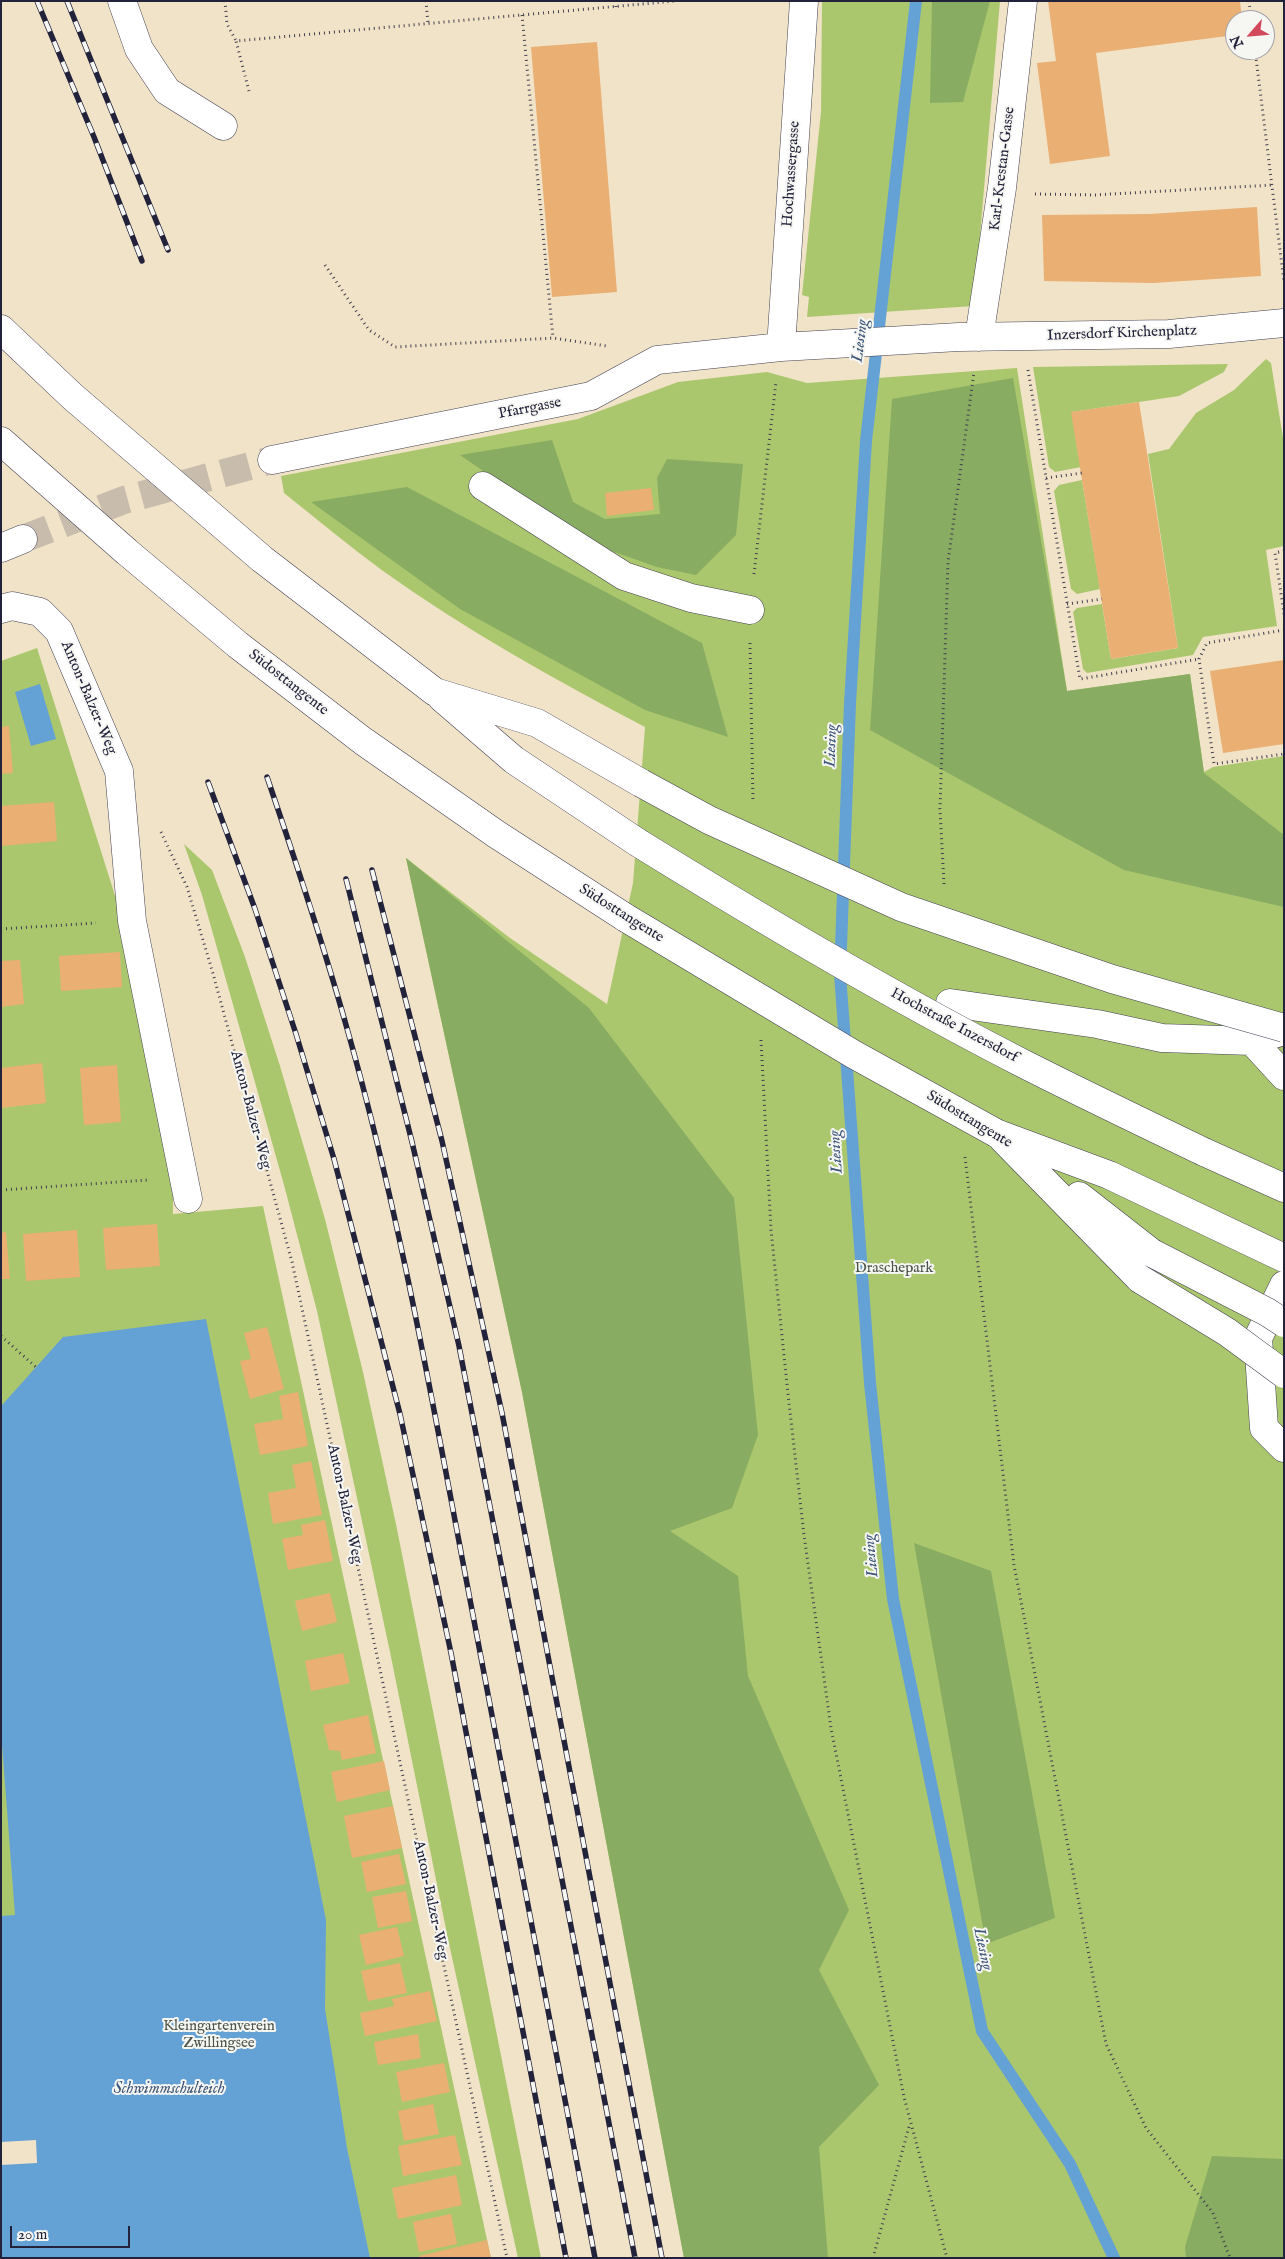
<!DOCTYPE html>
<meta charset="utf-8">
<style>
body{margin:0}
#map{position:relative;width:1285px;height:2259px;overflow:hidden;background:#f1e3c8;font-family:"IM FELL English",serif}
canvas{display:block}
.frame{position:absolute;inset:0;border:2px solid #22223b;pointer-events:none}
.north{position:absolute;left:1225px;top:10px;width:50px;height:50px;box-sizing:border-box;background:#f6f6f2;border:1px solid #a1a1a9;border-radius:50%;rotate:243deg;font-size:14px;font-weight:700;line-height:20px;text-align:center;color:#22223b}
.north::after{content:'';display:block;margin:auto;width:18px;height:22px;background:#d1495b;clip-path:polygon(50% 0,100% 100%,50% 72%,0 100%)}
.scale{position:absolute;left:10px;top:2226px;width:120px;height:22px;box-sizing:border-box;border:2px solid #22223b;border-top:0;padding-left:6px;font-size:15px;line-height:18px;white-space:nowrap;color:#22223b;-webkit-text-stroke:4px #f6f6f2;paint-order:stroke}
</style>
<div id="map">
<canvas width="1285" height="2259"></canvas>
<div class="frame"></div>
<div class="north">N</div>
<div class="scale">20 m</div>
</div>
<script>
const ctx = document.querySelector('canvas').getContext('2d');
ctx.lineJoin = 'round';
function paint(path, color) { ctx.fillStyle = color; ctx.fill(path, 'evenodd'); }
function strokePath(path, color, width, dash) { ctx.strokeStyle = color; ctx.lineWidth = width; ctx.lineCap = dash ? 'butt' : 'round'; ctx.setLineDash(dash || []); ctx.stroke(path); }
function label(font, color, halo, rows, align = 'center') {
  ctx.font = font + ' "IM FELL English",serif'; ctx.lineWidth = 4; ctx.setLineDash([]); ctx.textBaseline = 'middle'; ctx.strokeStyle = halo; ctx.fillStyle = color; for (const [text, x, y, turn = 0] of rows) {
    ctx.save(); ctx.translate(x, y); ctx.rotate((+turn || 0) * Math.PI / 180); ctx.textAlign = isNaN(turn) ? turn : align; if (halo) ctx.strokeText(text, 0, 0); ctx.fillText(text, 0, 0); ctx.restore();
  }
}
const green = new Path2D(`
 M 822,1 L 1000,1 L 974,306 L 807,317 L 809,297 L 802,295 L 821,112 Z
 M 1266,359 L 1271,363 L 1284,444 L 1284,546 L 1266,550 L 1277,626 L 1203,637 L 1193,655 L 1087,673 L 1083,669 L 1073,612 L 1077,608 L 1102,604 L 1111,659 L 1178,648 L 1148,454 L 1169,449 L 1196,413 L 1234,390 Z
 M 1228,364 L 1224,372 L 1179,396 L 1072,412 L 1081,467 L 1055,472 L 1049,467 L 1033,367 Z
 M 1017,368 L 1067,691 L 1190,674 L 1204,772 L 1213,767 L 1284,756 L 1284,2258 L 684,2258 L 522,1392 L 406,858 L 510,938 L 607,1004 L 633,883 L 645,727 C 555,680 466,630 383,571 C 349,546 317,519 284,493 L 281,476 L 578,419 L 678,382 L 767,372 L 807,383 Z
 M 1082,480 L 1100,589 L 1077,594 L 1071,589 L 1054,491 L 1059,485 Z
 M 37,648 L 123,921 L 173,1178 L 173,1214 L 263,1206 L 491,2258 L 1,2258 L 1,661 Z
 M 184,844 L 212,870 L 245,957 L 280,1066 L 325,1219 L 363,1372 L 397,1529 L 541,2258 L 518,2258 L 448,1939 L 390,1652 L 317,1311 L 284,1185 L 202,895 Z`);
const forest = new Path2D(`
 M 932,1 L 990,1 L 963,102 L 930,103 Z
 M 1013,378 L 1067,691 L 1190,674 L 1204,773 L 1284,835 L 1284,907 L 1124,870 L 870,730 L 892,399 Z
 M 552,440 L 573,502 L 605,519 L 660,514 L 657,478 L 667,459 L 743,464 L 736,535 L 696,575 L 657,567 L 586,542 L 460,455 Z
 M 407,487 L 702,643 L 728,737 L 645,710 L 460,609 L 311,502 Z
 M 406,858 L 589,1008 L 734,1198 L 758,1435 L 732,1508 L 670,1531 L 738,1576 L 748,1676 L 849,1910 L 819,1970 L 879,2085 L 819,2147 L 828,2258 L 684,2258 L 522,1392 Z
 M 914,1543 L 991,1571 L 1055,1918 L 986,1944 Z
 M 1212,2156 L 1284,2159 L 1284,2258 L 1186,2258 L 1185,2247 Z`);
const water = new Path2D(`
 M 40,684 L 56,739 L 31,746 L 15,692 Z
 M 206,1319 L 326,1920 L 325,2009 L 347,2148 L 370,2258 L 2,2258 L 1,1916 L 15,1915 L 1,1731 L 2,1405 L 63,1337 Z`);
const pier = new Path2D(`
 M 36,2140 L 37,2163 L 1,2165 L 1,2142 Z`);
const stream = new Path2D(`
 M 916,1 L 866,441 L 850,703 L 840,974 L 870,1383 L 893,1599 L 982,2031 L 1070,2164 L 1114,2258`);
const building = new Path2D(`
 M 1048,1 L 1240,1 L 1242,20 L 1235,20 L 1235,35 L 1096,53 L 1110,156 L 1050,164 L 1037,63 L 1056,61 Z
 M 597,42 L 617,292 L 552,297 L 531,47 Z
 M 1257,207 L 1261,276 L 1153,283 L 1044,281 L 1042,215 L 1150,214 Z
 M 1139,402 L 1178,648 L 1111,659 L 1071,412 Z
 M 651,488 L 654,510 L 607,516 L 605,493 Z
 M 1284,660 L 1284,744 L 1223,753 L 1210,671 Z
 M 9,726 L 13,773 L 1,774 L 1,727 Z
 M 54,802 L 57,841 L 1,846 L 1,806 Z
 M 120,952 L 122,987 L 61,991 L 59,956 Z
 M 20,960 L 24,1004 L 1,1007 L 1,961 Z
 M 42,1063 L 46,1103 L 1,1108 L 1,1068 Z
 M 117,1065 L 121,1122 L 84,1125 L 80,1068 Z
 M 157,1224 L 160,1266 L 106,1270 L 103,1228 Z
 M 77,1230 L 80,1277 L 26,1281 L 23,1234 Z
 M 6,1232 L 10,1279 L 1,1279 L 1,1233 Z
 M 267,1327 L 284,1389 L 250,1399 L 240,1361 L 251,1359 L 244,1333 Z
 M 298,1392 L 308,1446 L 260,1455 L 254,1424 L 283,1419 L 279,1396 Z
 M 311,1461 L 322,1515 L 273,1524 L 268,1493 L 296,1488 L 292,1465 Z
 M 325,1520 L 333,1561 L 288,1570 L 282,1539 L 303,1535 L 301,1525 Z
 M 330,1593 L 337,1622 L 302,1631 L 295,1601 Z
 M 343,1653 L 350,1683 L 311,1691 L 305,1661 Z
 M 368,1715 L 376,1753 L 342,1760 L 340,1751 L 329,1750 L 323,1725 Z
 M 384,1761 L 390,1790 L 337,1802 L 331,1772 Z
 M 393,1806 L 402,1848 L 352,1858 L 344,1816 Z
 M 399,1854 L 406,1884 L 367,1892 L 361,1862 Z
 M 406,1891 L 412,1921 L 378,1928 L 372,1897 Z
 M 397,1927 L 404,1956 L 366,1965 L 359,1935 Z
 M 400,1963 L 407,1993 L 368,2001 L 361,1971 Z
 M 430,1991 L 437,2021 L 365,2036 L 360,2013 L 394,2006 L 392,1999 Z
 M 418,2034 L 421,2058 L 378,2065 L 374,2042 Z
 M 444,2063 L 450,2092 L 402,2102 L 396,2072 Z
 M 433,2104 L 439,2134 L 404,2141 L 398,2111 Z
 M 455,2135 L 462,2165 L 403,2176 L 398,2146 Z
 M 456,2175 L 462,2205 L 398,2219 L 392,2188 Z
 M 451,2214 L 457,2244 L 419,2252 L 413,2222 Z
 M 487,2240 L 491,2258 L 419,2258 L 419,2256 Z`);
const minorTunnel = new Path2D(`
 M 23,539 L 124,500 L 272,460`);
const path = new Path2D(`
 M 225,1 L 227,24 L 236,41
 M 426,1 L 428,24
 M 616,1 L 616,7
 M 1249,1 L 1251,20
 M 522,15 L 553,338
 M 1255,50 L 1284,282
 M 249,91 L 236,41 L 675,1
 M 1035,194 L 1094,195 L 1272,185
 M 325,265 L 369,330 L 395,347 L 553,338 L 607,346
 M 1028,370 L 1080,679 L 1199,659
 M 1046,478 L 1082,473
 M 1284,551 L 1275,553 L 1284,614
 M 754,574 L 776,382
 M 1067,604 L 1102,599
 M 1284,630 L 1207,643 L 1199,659 L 1214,764 L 1284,754
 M 750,643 L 753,802
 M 161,832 L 187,887 L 212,970 L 292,1262 L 507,2258
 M 944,884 L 940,809 L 948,562 L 974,372
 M 1,929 L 96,923
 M 761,1040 L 771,1230 L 788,1394 L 804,1535 L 831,1728 L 904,2097 L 947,2258
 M 965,1157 L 1014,1565 L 1106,2044 L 1146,2128 L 1213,2213 L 1230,2258
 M 1,1190 L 148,1180
 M 1,1336 L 37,1368
 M 873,2258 L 910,2123`);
const minor = new Path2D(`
 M 122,1 L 139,49 L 167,91 L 223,126
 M 979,337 L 1002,188 L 1023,1
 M 781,347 L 804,1
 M 272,460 L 591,396 L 657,360 L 781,347 L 959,337 L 1169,334 L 1284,323
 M 483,486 L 624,576 L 691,598 L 750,610
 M 1,548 L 23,539
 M 1,609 L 12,606 L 40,612 L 59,631 L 119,771 L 132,921 L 188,1199
 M 950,1003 L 1097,1024 L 1162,1038 L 1252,1041 L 1284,1031
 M 1252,1041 L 1284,1076
 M 1284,1285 L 1258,1338 L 1264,1428 L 1284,1448`);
const highway = new Path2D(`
 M 1,329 L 73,397 L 262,559 L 435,692 L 537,723 L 641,783
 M 1,441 L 127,552 L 238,645 L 363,741 L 496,834 L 626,918
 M 442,698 L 514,760 L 637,842
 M 996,1133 L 1109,1175 L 1284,1258
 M 1003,1139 L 1140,1279
 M 1204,1152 L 1284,1188
 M 1079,1196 L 1152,1253`);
const rail = new Path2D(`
 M 37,1 L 94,137 L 142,261
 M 67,1 L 168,250
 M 267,777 C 296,862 324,946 348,1032 C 398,1208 430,1389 464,1568 C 508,1798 551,2028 595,2258
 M 208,782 L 255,909 L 296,1034 L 334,1159 L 400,1414 L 451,1653 L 566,2258
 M 372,870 L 442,1141 L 502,1413 L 662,2258
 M 346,879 L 412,1142 L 459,1346 L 635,2258`);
const highwayBridge = new Path2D(`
 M 641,783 L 709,820 L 901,907 L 1112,979 L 1284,1028
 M 637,842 C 763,920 891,996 1024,1064 C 1083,1094 1144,1123 1204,1152
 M 626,918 L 853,1054 L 996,1133
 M 1152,1253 L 1267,1312 L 1284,1323
 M 1140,1279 L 1227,1332 L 1284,1374`);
const streetNames = [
 ["Karl-Krestan-Gasse",1003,169,-83],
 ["Hochwassergasse",792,174,-86],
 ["Inzersdorf Kirchenplatz",1122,334,-2],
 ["Pfarrgasse",530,409,-11],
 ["Südosttangente",288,683,38],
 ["Anton-Balzer-Weg",88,698,67],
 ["Südosttangente",621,914,32],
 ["Hochstraße Inzersdorf",954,1026,28],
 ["Anton-Balzer-Weg",250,1110,75],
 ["Südosttangente",969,1120,31],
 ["Anton-Balzer-Weg",344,1504,78],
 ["Anton-Balzer-Weg",430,1900,78]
];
const parkNames = [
 ["Draschepark",894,1269],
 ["Kleingartenverein",219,2027],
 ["Zwillingsee",219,2044]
];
const waterNames = [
 ["Liesing",861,341,-83],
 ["Liesing",832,746,-88],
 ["Liesing",837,1152,-94],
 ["Liesing",872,1556,-96],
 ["Liesing",982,1949,78],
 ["Schwimmschulteich",169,2090]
];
paint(green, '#abc76e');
paint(forest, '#88ac61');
paint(water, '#64a1d5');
paint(pier, '#f1e3c8');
strokePath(stream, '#64a1d5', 12);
paint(building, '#eaaf73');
strokePath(minorTunnel, '#c8bcac', 28, [28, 14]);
strokePath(minor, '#413f50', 29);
strokePath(highway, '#413f50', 29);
strokePath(path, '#413f50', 3, [1, 4]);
strokePath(minor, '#fff', 28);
strokePath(highway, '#fff', 28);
strokePath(rail, '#22223b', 5.5);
strokePath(rail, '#f6f6f2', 4, [11]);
strokePath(highwayBridge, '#413f50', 29, []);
strokePath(highwayBridge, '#fff', 28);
label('15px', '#22223b', '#f6f6f2', streetNames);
label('15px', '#4b544a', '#f6f6f2', parkNames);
label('italic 16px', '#3c5579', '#f6f6f2', waterNames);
</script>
